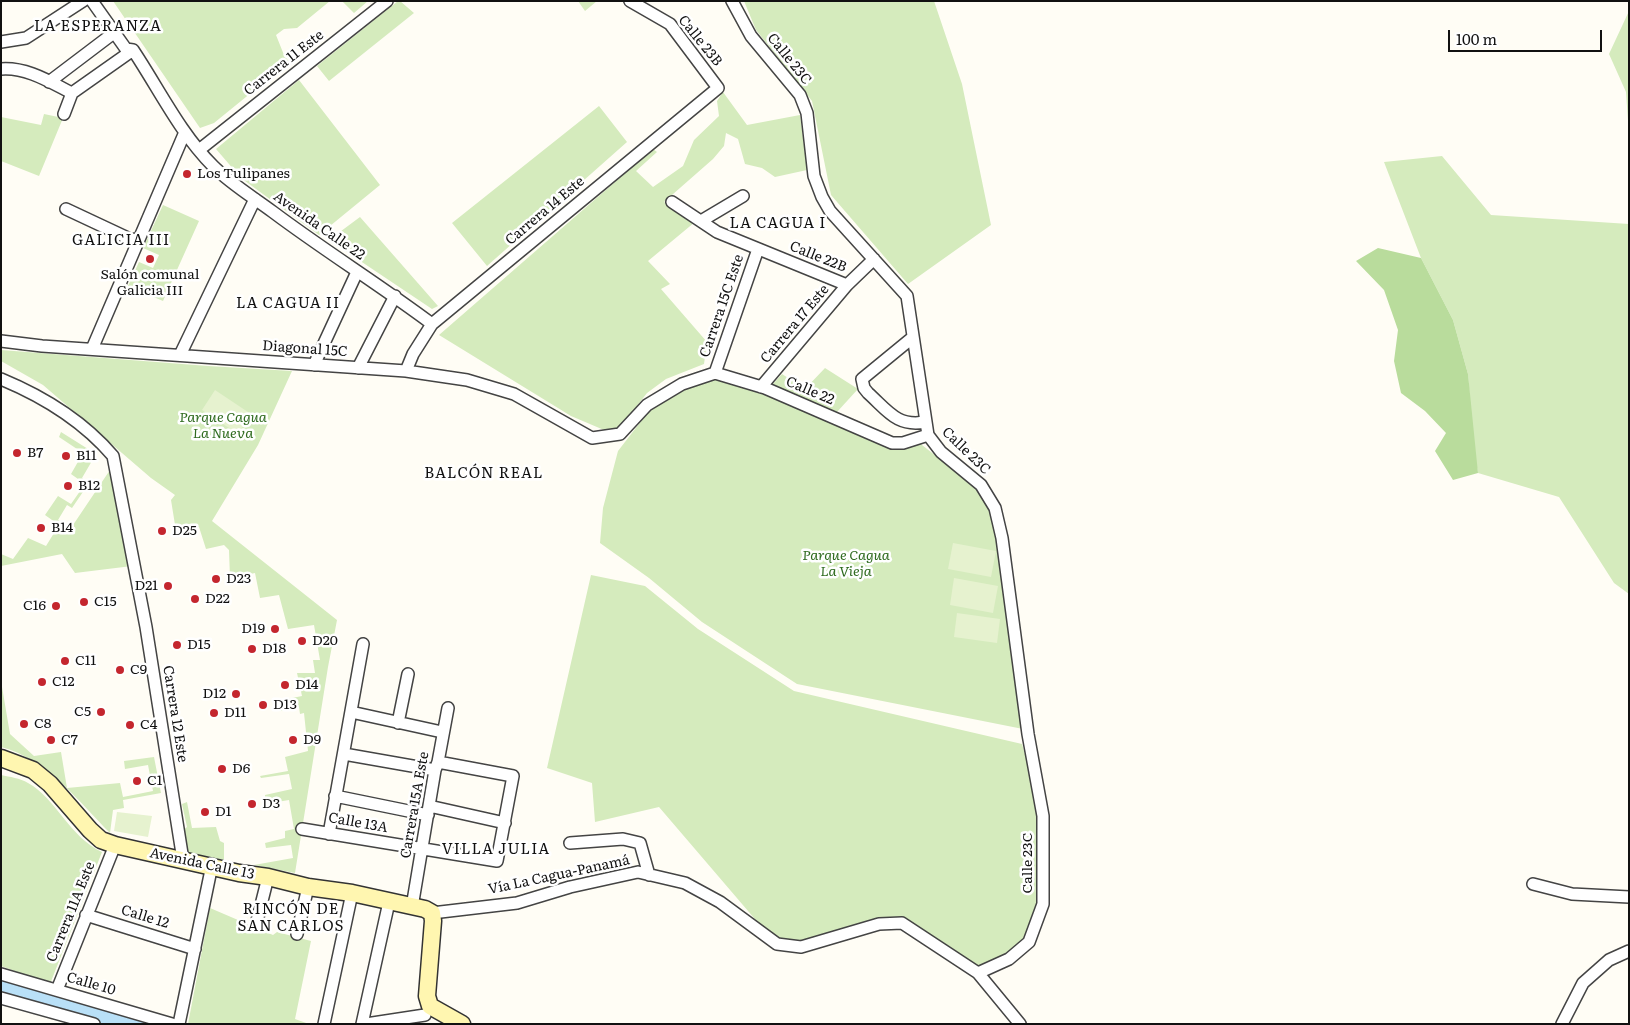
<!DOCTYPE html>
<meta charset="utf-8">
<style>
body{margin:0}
#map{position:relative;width:1630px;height:1025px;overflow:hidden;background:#fffdf5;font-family:Literata,serif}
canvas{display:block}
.frame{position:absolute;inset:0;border:2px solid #111;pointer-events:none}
.scale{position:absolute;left:1448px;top:30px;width:154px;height:22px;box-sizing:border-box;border:2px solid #111;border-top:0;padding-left:6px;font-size:15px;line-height:18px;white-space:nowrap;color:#111;-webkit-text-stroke:4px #fff;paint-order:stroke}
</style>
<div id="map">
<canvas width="1630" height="1025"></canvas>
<div class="frame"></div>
<div class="scale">100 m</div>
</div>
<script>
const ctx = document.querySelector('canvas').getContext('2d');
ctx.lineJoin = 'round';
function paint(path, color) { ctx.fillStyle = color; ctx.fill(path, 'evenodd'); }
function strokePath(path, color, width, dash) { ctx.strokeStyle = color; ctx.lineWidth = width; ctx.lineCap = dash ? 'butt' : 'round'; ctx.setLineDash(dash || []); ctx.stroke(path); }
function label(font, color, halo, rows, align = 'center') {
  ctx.font = font + ' Literata,serif'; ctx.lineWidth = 5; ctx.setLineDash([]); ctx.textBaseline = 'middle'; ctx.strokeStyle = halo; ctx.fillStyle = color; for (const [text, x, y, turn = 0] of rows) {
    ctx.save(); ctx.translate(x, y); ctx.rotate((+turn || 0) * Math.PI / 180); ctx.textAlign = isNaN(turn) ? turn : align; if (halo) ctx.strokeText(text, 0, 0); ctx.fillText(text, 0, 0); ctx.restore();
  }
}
const green = new Path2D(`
 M 113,1 L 330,1 L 297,28 L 284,29 L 276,35 L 284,55 L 289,62 L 214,123 L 200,128 Z
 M 342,1 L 368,1 L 354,13 Z
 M 398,1 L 400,1 L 414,13 L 329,81 L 317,66 Z
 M 578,1 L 597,1 L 585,11 Z
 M 744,1 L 934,1 L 962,84 L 991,225 L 908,284 L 831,195 L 812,101 L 756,30 Z
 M 1629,11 L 1629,135 L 1626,92 L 1609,54 Z
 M 299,80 L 380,185 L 319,235 L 241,178 L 216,149 Z
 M 723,92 L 747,125 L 800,115 L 807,170 L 775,177 L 762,168 L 745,164 L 738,139 L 726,133 L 724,146 L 713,159 L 664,202 L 695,222 L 648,261 L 670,284 L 661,289 L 707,342 L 704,364 L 666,379 L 647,393 L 619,429 L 604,430 L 571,416 L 439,335 L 653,149 L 657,152 L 636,171 L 653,187 L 683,166 L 694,140 L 719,116 L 717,101 Z
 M 599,106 L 627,142 L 487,266 L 452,223 Z
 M 44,114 L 63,118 L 39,176 L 1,161 L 1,117 L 41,125 Z
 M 1442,156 L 1491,215 L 1629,224 L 1629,594 L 1614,583 L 1559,497 L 1478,473 L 1473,444 L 1468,374 L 1453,320 L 1421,258 L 1384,162 Z
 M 163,205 L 199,221 L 163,301 L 128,286 L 139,262 L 153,268 L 159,255 L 143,248 Z
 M 360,217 L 438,306 L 432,309 L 329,240 Z
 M 1,350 L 208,366 L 292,371 L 258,445 L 212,521 L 337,620 L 328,667 L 295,873 L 254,865 L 293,858 L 291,845 L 266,848 L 265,843 L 285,838 L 285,831 L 294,829 L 289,800 L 265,804 L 265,795 L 292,789 L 289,774 L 261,778 L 260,776 L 288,771 L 285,757 L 308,751 L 304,713 L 300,714 L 299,707 L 280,711 L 277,701 L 302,696 L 297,673 L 315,673 L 313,660 L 320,660 L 314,625 L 288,629 L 279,595 L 260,598 L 255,573 L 230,578 L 229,550 L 224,545 L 206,549 L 199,527 L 176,531 L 171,500 L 175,495 L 151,478 L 43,385 L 1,361 Z
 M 825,368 L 858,389 L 837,412 L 772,385 L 782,374 L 805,389 Z
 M 713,377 L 764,390 L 891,444 L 919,441 L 922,445 L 978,489 L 991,511 L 997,538 L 1023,729 L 797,684 L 702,622 L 649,578 L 600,543 L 603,508 L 618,451 L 652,407 L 687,385 Z
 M 61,432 L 96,454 L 82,478 L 89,483 L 72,508 L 67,505 L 58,520 L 71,528 L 112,467 L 132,566 L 75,573 L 62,554 L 1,566 L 1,554 L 13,559 L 28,538 L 46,546 L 59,525 L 45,515 L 58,496 L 71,504 L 85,484 L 71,474 L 83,453 L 59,437 Z
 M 591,575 L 645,586 L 698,629 L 794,691 L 1022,744 L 1044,822 L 1044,900 L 1031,938 L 979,976 L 902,924 L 778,946 L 659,807 L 595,822 L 592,783 L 547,768 Z
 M 1,681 L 10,734 L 34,756 L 61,752 L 67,788 L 120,783 L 123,797 L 153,791 L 148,765 L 125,769 L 124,761 L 154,757 L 161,793 L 123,800 L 124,808 L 113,810 L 110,833 C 78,801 47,759 1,747 Z
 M 1,775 C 10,777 20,778 28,783 C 56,798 69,837 102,852 L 50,984 L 1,966 Z
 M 187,802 L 192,828 L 216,827 L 220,841 L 224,843 L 224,860 L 186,852 L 183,830 L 187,827 L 182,804 Z
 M 210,908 L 273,935 L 277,932 L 311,941 L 295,1019 L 309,1024 L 188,1024 Z
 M 1,980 L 154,1024 L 100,1024 L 1,996 Z`);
const forest = new Path2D(`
 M 1378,248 L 1421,258 L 1453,320 L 1468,374 L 1478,473 L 1453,480 L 1435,451 L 1446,433 L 1425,411 L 1401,393 L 1394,361 L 1398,330 L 1384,290 L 1356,261 Z`);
const pitch = new Path2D(`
 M 215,390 L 251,414 L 238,434 L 202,410 Z
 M 953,543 L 996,551 L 991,577 L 948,569 Z
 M 954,578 L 998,586 L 993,613 L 950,605 Z
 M 957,613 L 1000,619 L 997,643 L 954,637 Z
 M 117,812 L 152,816 L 148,837 L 114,831 Z`);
const river = new Path2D(`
 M 1,984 L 138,1024`);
const street = new Path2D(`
 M 92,1 L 126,49 L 133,50 C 159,89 180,133 213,166 C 231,184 253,197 273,212 C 325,251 380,285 432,324
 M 732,1 L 751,36 L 800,95 L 807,113 L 814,176 L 822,197 L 830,211 L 907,296 L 928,435 L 941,452 L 981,485 L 995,508 L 1002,538 L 1028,734 L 1043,816 L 1043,904 L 1029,942 L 1009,959 L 978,973
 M 1,42 L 26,38 L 83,1
 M 1,69 C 27,67 50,82 72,93
 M 49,82 L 115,32
 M 72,93 L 133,50
 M 64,114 L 72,93
 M 199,150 L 387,1
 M 672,202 L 717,232 L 847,285
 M 66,209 L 130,239 L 139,240
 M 701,221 L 743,196
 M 912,338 L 862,379 L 864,388 L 868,393 C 888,411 897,427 925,422
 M 1,341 L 42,346 L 406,371 L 467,380 L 514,394 L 592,438 L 620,434 L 647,405 L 682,384 L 715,373
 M 92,349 L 185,132
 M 180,355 L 255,199
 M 314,365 L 357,272
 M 358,368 L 395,296
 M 406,371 L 413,354 L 432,324 L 718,88 L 670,24 L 630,1
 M 715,373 L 765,388 L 892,443 L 903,443 L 928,435
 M 715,373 L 758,249
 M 1,379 C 42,396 84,422 113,456 L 146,627 L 183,860
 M 761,387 L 847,285 L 874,259
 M 351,712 L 442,732
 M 398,723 L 408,674
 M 344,754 L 435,770
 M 335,796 L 428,815
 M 429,806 L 505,823
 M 302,829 L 497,861 L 513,776 L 438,762
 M 329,834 L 363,644
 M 570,843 L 623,839 L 640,843 L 649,875
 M 1533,884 L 1572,894 L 1629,897
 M 412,907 L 435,770 L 438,762 L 448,708
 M 432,913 L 517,903 L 570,887 L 638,872 L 685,883 L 720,902 L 777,944 L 801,947 L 879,924 L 902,923 L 978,973 L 1020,1024
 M 86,915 L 195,949
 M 256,925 L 268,877
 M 297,934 L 308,887
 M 1,974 L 172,1024
 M 57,990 L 115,845
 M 1,998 L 94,1024
 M 179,1024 L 212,865
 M 324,1024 L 352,893
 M 362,1024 L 389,902
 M 366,1024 L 425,1015
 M 1562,1024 L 1583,983 L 1609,960 L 1629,951`);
const secondary = new Path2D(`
 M 1,758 L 33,770 L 50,784 L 90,830 L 101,840 L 115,845 L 239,873 L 268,877 L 308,887 L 352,893 L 425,909 L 432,913 L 433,921 L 427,996 L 430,1006 L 462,1024`);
const markers = [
 [187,174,5,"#c4262e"],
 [150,259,5,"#c4262e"],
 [17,453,5,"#c4262e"],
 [66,456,5,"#c4262e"],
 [68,486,5,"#c4262e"],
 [41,528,5,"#c4262e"],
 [162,531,5,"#c4262e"],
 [216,579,5,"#c4262e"],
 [168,586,5,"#c4262e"],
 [195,599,5,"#c4262e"],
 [84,602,5,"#c4262e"],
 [56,606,5,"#c4262e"],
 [275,629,5,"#c4262e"],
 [302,641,5,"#c4262e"],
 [177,645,5,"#c4262e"],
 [252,649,5,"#c4262e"],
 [65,661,5,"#c4262e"],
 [120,670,5,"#c4262e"],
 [42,682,5,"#c4262e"],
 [285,685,5,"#c4262e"],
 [236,694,5,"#c4262e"],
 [263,705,5,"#c4262e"],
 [101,712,5,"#c4262e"],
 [214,713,5,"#c4262e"],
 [24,724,5,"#c4262e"],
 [130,725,5,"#c4262e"],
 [51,740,5,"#c4262e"],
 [293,740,5,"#c4262e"],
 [222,769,5,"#c4262e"],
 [137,781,5,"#c4262e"],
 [252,804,5,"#c4262e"],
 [205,812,5,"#c4262e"]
];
const streetNames = [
 ["Calle 23B",700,41,51],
 ["Calle 23C",789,59,51],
 ["Carrera 11 Este",284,63,-38],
 ["Carrera 14 Este",545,211,-40],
 ["Avenida Calle 22",319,226,35],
 ["Calle 22B",818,257,22],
 ["Carrera 15C Este",722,306,-71],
 ["Carrera 17 Este",795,324,-50],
 ["Diagonal 15C",305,349,4],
 ["Calle 22",810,391,23],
 ["Calle 23C",966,451,44],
 ["Carrera 12 Este",175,714,81],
 ["Carrera 15A Este",415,805,-80],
 ["Calle 13A",358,823,10],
 ["Calle 23C",1028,863,-90],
 ["Avenida Calle 13",202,864,12],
 ["Vía La Cagua-Panamá",559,875,-12],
 ["Carrera 11A Este",71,912,-68],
 ["Calle 12",145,917,17],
 ["Calle 10",91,984,16]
];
const poiNames = [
 ["Los Tulipanes",197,174],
 ["Salón comunal",150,275,"center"],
 ["Galicia III",150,291,"center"],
 ["B7",27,453],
 ["B11",76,456],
 ["B12",78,486],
 ["B14",51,528],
 ["D25",172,531],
 ["D23",226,579],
 ["D21",158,586,"right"],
 ["D22",205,599],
 ["C15",94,602],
 ["C16",46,606,"right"],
 ["D19",265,629,"right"],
 ["D20",312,641],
 ["D15",187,645],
 ["D18",262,649],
 ["C11",75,661],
 ["C9",130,670],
 ["C12",52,682],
 ["D14",295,685],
 ["D12",226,694,"right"],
 ["D13",273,705],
 ["C5",91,712,"right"],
 ["D11",224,713],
 ["C8",34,724],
 ["C4",140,725],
 ["C7",61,740],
 ["D9",303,740],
 ["D6",232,769],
 ["C1",147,781],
 ["D3",262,804],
 ["D1",215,812]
];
const parkNames = [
 ["Parque Cagua",223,418],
 ["La Nueva",223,434],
 ["Parque Cagua",846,556],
 ["La Vieja",846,572]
];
const neighbourhoodNames = [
 ["LA ESPERANZA",98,27],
 ["LA CAGUA I",778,224],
 ["GALICIA III",121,241],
 ["LA CAGUA II",288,304],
 ["BALCÓN REAL",484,474],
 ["VILLA JULIA",496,850],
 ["RINCÓN DE",291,910],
 ["SAN CARLOS",291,927]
];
paint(green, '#d5ebbd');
paint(forest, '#b9dc9c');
paint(pitch, '#e6f2cf');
strokePath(river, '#b9e0f7', 19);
strokePath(street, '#444', 14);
strokePath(secondary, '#333', 19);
strokePath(street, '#fff', 11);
strokePath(secondary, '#fff6b0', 16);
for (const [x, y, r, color] of markers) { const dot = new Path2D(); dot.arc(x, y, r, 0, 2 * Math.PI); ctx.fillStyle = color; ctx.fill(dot); strokePath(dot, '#fff', 2); }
label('14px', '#111', '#fff', streetNames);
label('14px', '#111', '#fff', poiNames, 'left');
label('italic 14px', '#2f6b1f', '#fff', parkNames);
ctx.letterSpacing = '1px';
label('15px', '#111', '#fff', neighbourhoodNames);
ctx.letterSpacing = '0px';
</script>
